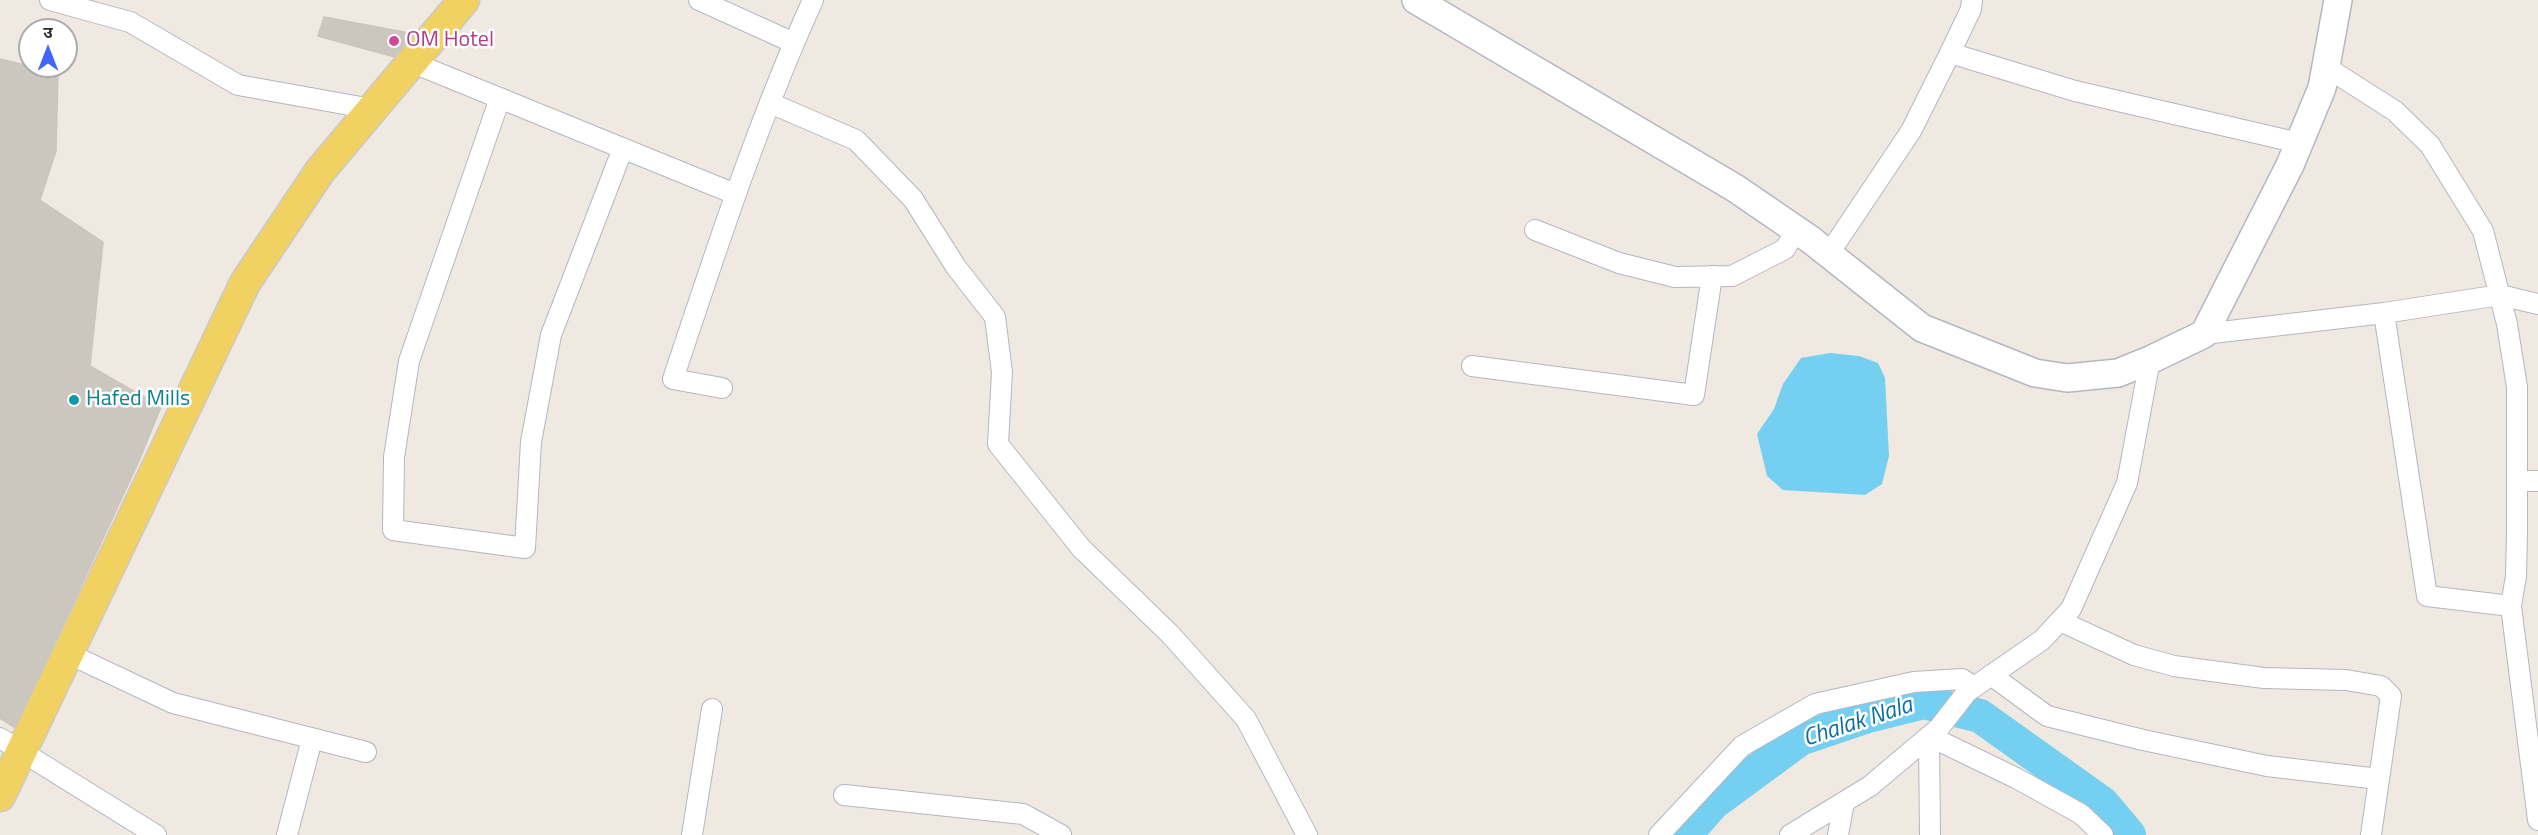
<!DOCTYPE html>
<meta charset="utf-8">
<style>
body{margin:0}
#map{position:relative;width:2538px;height:835px;overflow:hidden;background:#efe9e1;font-family:"Titillium Web","Noto Sans Devanagari",sans-serif}
canvas{display:block}
.north{position:absolute;left:18px;top:18px;width:60px;height:60px;box-sizing:border-box;background:#fff;border:2px solid #ababab;border-radius:50%;rotate:0deg;font-size:16px;font-weight:700;line-height:24px;text-align:center;color:#2e2e2e}
.north::after{content:'';display:block;margin:auto;width:21px;height:27px;background:#4264fb;clip-path:polygon(50% 0,100% 100%,50% 72%,0 100%)}
</style>
<div id="map">
<canvas width="2538" height="835"></canvas>
<div class="north">उ</div>
</div>
<script>
const ctx = document.querySelector('canvas').getContext('2d');
ctx.lineJoin = 'round';
function paint(path, color) { ctx.fillStyle = color; ctx.fill(path, 'evenodd'); }
function strokePath(path, color, width, dash) { ctx.strokeStyle = color; ctx.lineWidth = width; ctx.lineCap = dash ? 'butt' : 'round'; ctx.setLineDash(dash || []); ctx.stroke(path); }
function label(font, color, halo, rows, align = 'center') {
  ctx.font = font + ' "Titillium Web",sans-serif'; ctx.lineWidth = 5; ctx.setLineDash([]); ctx.textBaseline = 'middle'; ctx.strokeStyle = halo; ctx.fillStyle = color; for (const [text, x, y, turn = 0] of rows) {
    ctx.save(); ctx.translate(x, y); ctx.rotate((+turn || 0) * Math.PI / 180); ctx.textAlign = isNaN(turn) ? turn : align; if (halo) ctx.strokeText(text, 0, 0); ctx.fillText(text, 0, 0); ctx.restore();
  }
}
const water = new Path2D(`
 M 1830,353 L 1859,356 L 1878,363 L 1885,378 L 1889,456 L 1882,484 L 1865,495 L 1783,490 L 1767,476 L 1757,434 L 1774,409 L 1783,384 L 1801,358 Z`);
const river = new Path2D(`
 M 1685,835 L 1713,803 L 1800,739 L 1868,716 L 1924,702 L 1980,716 L 2102,803 L 2129,835`);
const building = new Path2D(`
 M 324,17 L 409,33 L 402,59 L 318,36 Z
 M 0,59 L 58,73 L 56,151 L 40,200 L 103,242 L 90,366 L 161,407 L 139,461 L 15,728 L 0,718 Z`);
const street = new Path2D(`
 M 50,0 L 130,22 L 238,85 L 372,109
 M 699,0 L 794,43
 M 1950,53 L 2075,91 L 2299,143
 M 411,62 L 735,194
 M 2326,67 L 2395,111 L 2430,145 L 2483,231 L 2507,324 L 2517,387 L 2517,533 L 2516,576 L 2511,606
 M 500,98 L 409,361 L 394,457 L 393,530 L 525,548 L 531,442 L 551,335 L 623,148
 M 770,103 L 856,140 L 913,199 L 956,267 L 995,317 L 1002,372 L 998,444 L 1081,548 L 1170,634 L 1246,719 L 1307,835
 M 1535,230 L 1619,263 L 1675,277 L 1732,276 L 1785,249 L 1796,230
 M 1828,255 L 1911,131 L 1950,53 L 1971,9 L 1972,0
 M 2384,313 L 2500,295 L 2538,304
 M 2204,334 L 2384,313 L 2427,596 L 2511,606 L 2538,820
 M 1472,366 L 1694,395 L 1712,276
 M 722,388 L 673,379 C 716,251 757,123 813,0
 M 2518,481 L 2538,481
 M 2060,621 L 2134,655 L 2174,666 L 2264,678 L 2346,680 L 2381,686 L 2391,696 L 2371,835
 M 67,653 L 173,703 L 366,752
 M 1991,675 L 2047,716 L 2143,740 L 2267,766 L 2379,779
 M 0,738 L 156,835
 M 844,795 L 1023,814 L 1061,835
 M 287,835 L 312,739
 M 692,835 L 712,709
 M 1659,835 L 1742,746 L 1815,704 L 1914,682 L 1962,679 L 1974,687
 M 1790,835 L 1870,786 L 1939,728 L 1967,692 L 2042,640 L 2071,609 L 2127,483 L 2150,360
 M 1838,835 L 1844,802
 M 1930,835 L 1929,736 L 2016,778 L 2081,814 L 2103,835`);
const secondary = new Path2D(`
 M 1416,0 L 1735,188 L 1811,240 L 1922,328 L 2035,373 L 2067,378 L 2118,373 L 2150,360 L 2204,334 L 2290,165 L 2322,88 L 2338,0`);
const primary = new Path2D(`
 M 0,796 L 245,283 L 320,171 L 464,0`);
const markers = [
 [394,41,6,"#d1479c"],
 [74,400,6,"#0f9aa8"]
];
const hotelNames = [
 ["OM Hotel",406,41]
];
const cultureNames = [
 ["Hafed Mills",86,400]
];
const waterNames = [
 ["Chalak Nala",1858,723,-18]
];
paint(water, '#75cff0');
strokePath(river, '#75cff0', 34);
paint(building, '#cbc7bf');
strokePath(building, '#cbc5ba', 1.5);
strokePath(street, '#b4b7c1', 22);
strokePath(secondary, '#b4b7c1', 30);
strokePath(primary, '#c9c9c9', 33);
strokePath(street, '#fff', 20);
strokePath(secondary, '#fff', 27);
strokePath(primary, '#f2d163', 30);
for (const [x, y, r, color] of markers) { const dot = new Path2D(); dot.arc(x, y, r, 0, 2 * Math.PI); ctx.fillStyle = color; ctx.fill(dot); strokePath(dot, '#fff', 2); }
label('22px', '#b23c85', '#fff', hotelNames, 'left');
label('22px', '#0d838f', '#fff', cultureNames, 'left');
label('italic 24px', '#0d6fa3', '#fff', waterNames);
</script>
